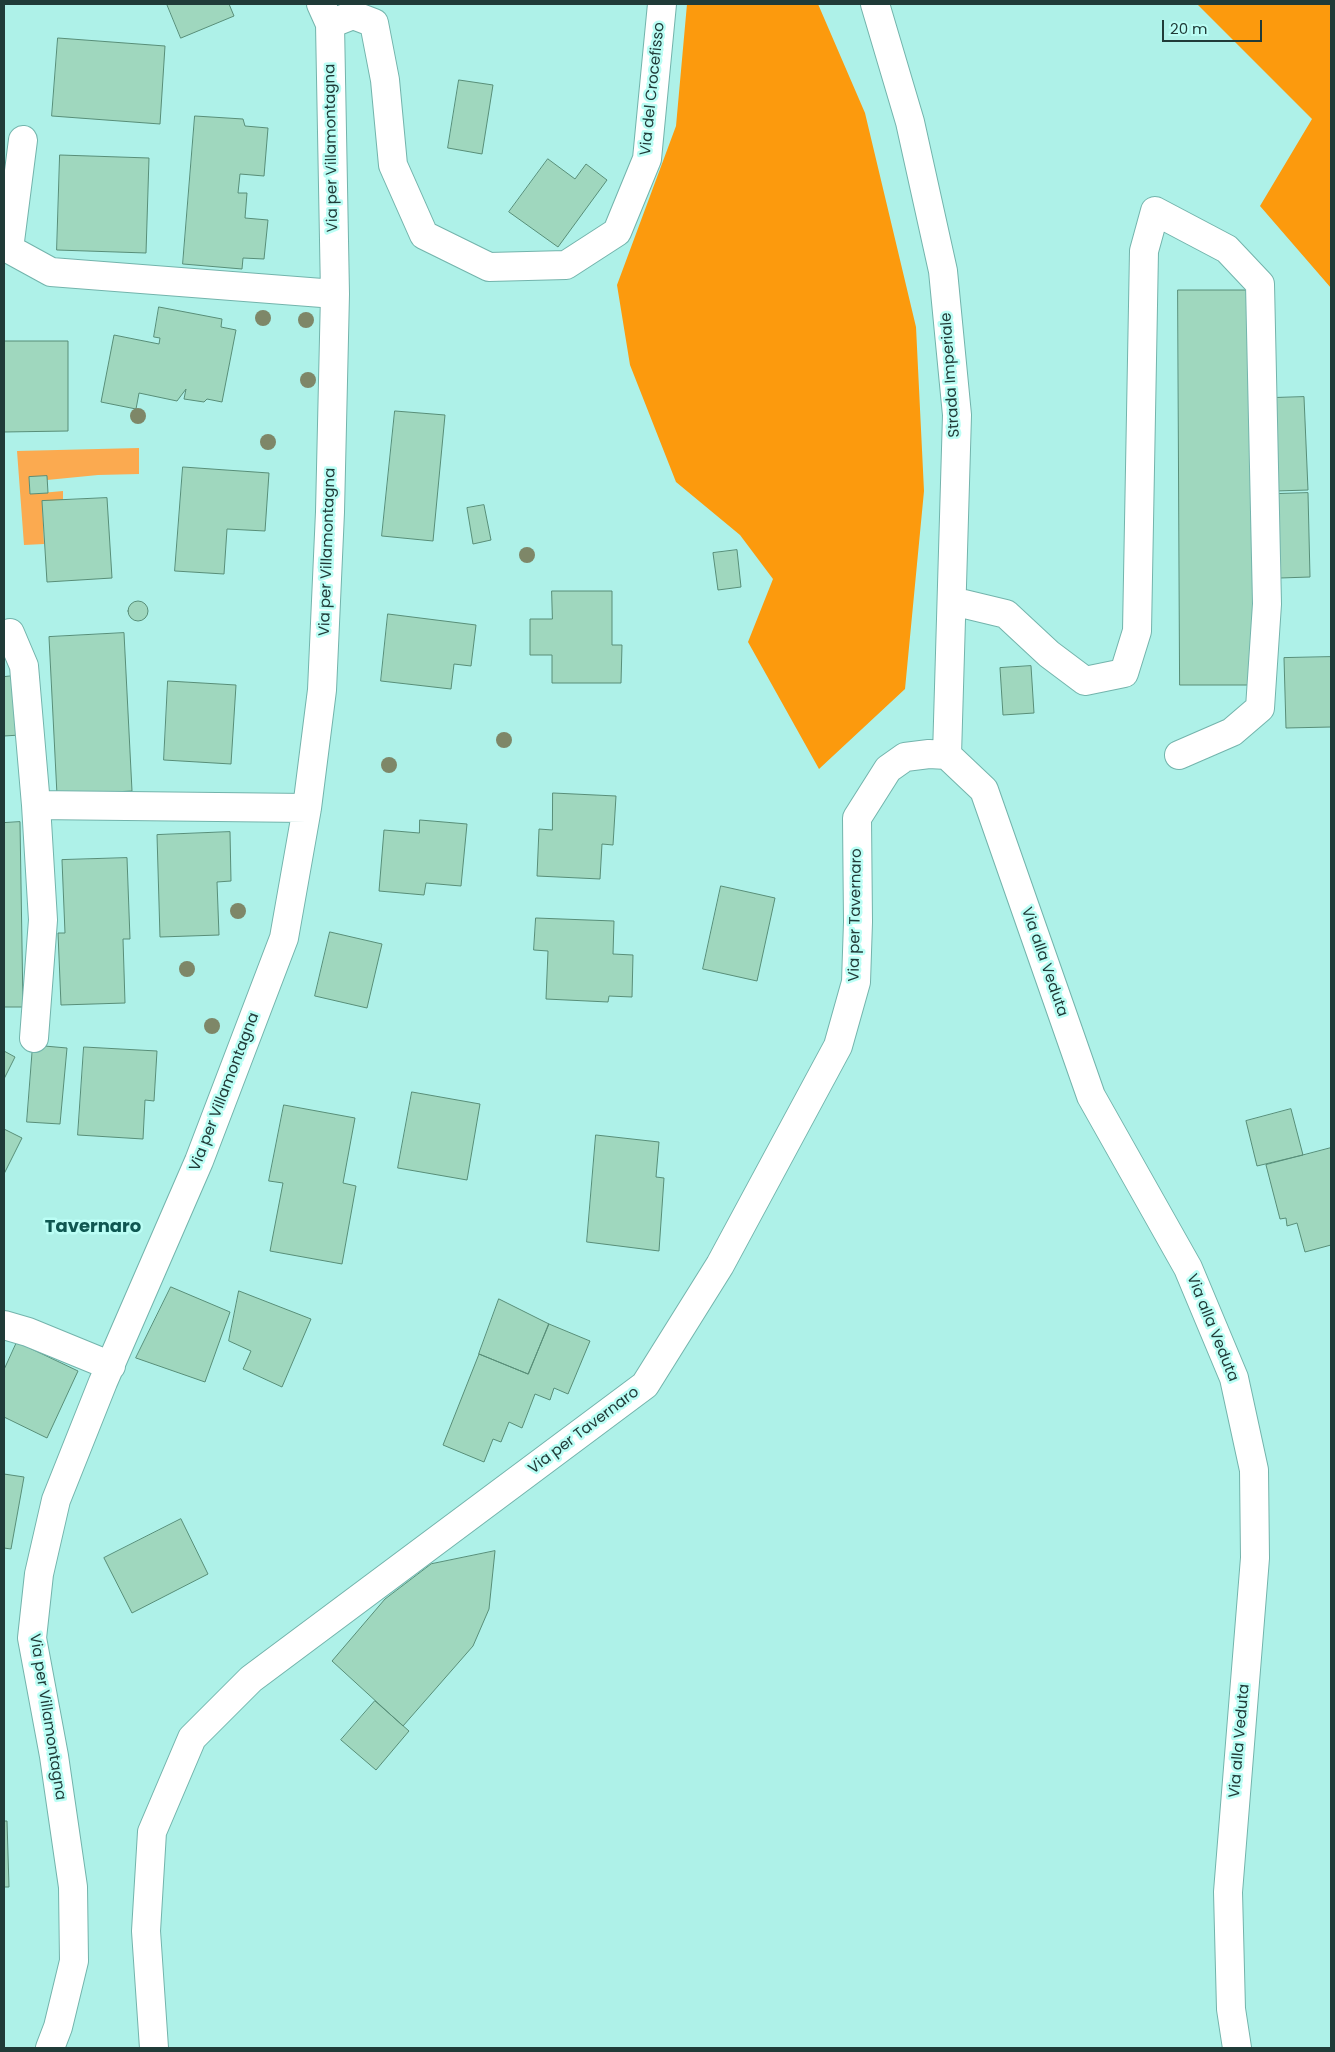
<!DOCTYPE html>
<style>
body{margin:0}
#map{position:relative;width:1335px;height:2052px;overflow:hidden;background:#aef1e8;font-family:Poppins,sans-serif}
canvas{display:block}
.frame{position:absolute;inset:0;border:5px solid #203b38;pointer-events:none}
.scale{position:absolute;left:1162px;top:20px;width:100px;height:22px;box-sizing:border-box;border:2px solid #203b38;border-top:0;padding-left:6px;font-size:15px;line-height:18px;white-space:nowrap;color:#203b38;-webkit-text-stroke:4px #bbfef5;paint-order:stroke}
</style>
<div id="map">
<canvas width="1335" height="2052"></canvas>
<div class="frame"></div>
<div class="scale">20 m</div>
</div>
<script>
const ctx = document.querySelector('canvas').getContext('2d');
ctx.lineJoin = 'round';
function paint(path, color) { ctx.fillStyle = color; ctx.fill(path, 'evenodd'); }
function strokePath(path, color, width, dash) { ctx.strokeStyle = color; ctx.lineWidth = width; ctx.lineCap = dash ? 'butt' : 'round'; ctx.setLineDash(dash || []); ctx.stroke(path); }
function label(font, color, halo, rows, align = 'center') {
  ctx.font = font + ' Poppins,sans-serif'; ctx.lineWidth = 5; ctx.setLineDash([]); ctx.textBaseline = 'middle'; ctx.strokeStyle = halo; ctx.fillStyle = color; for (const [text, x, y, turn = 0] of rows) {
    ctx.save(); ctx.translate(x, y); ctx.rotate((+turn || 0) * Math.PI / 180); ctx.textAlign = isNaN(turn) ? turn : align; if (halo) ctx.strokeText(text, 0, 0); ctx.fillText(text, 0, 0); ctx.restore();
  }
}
const green = new Path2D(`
 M 139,448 L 139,474 L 98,475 L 47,480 L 46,476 L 29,477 L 30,494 L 63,491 L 63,500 L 42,502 L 44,544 L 24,545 L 17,451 Z`);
const forest = new Path2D(`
 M 687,4 L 818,4 L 865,113 L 916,327 L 924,491 L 905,689 L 819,769 L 748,642 L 773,579 L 740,535 L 676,482 L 630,365 L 617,285 L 676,126 Z
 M 1197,4 L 1331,4 L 1331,288 L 1260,206 L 1312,119 Z`);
const building = new Path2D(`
 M 167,4 L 229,4 L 234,16 L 181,38 Z
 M 58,38 L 165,46 L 160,124 L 52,116 Z
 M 459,80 L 493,85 L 482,154 L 448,148 Z
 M 195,116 L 243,119 L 245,126 L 268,128 L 264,176 L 240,174 L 238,193 L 247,193 L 245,218 L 268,220 L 264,259 L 243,258 L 242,269 L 183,264 Z
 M 60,155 L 149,158 L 146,253 L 57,250 Z
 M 548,159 L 575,179 L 586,164 L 607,180 L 558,247 L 509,212 Z
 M 1178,290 L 1252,290 L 1254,685 L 1180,685 Z
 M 159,307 L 222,319 L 221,327 L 236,330 L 222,402 L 207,399 L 204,402 L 184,399 L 186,389 L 177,401 L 139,393 L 136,409 L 101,402 L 114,335 L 159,344 L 160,338 L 154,337 Z
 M 4,341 L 68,341 L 68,431 L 4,432 Z
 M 1304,397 L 1308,490 L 1276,491 L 1272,398 Z
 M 395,411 L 445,415 L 433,541 L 382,536 Z
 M 183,467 L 269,473 L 265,531 L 227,529 L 224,574 L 175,571 Z
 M 47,476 L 48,493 L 30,494 L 29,477 Z
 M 1308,493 L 1310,577 L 1280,578 L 1277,494 Z
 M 107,498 L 112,578 L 47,582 L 42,501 Z
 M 484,505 L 491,540 L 473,544 L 467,508 Z
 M 737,550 L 741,587 L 718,590 L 713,553 Z
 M 552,591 L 612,591 L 612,645 L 622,645 L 621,683 L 552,683 L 552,655 L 530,655 L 530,619 L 552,619 Z
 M128 611a10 10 0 1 1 20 0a10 10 0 1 1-20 0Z
 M 388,614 L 476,625 L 471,666 L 454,664 L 451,689 L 381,681 Z
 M 124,633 L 132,791 L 57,795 L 49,637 Z
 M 1331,657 L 1331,727 L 1286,728 L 1284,658 Z
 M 1031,666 L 1034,713 L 1003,715 L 1000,668 Z
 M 14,676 L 20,735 L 4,736 L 4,677 Z
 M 168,681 L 236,685 L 231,764 L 164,760 Z
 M 553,793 L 616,796 L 613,845 L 602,844 L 600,879 L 537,876 L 539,829 L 552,830 Z
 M 420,820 L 467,824 L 461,886 L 426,883 L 424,895 L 379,891 L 384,830 L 419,833 Z
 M 20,822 L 23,1007 L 4,1007 L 4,823 Z
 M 230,832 L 231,881 L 217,882 L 219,935 L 160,937 L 157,835 Z
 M 127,858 L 130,939 L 123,939 L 125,1003 L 61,1005 L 58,933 L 65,933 L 62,860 Z
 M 721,886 L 775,898 L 757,981 L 703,969 Z
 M 536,918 L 614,921 L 613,954 L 633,955 L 632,997 L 609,996 L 608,1002 L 546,999 L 548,951 L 534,950 Z
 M 330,932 L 382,944 L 367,1008 L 315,996 Z
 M 33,1045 L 67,1048 L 60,1124 L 27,1122 Z
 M 84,1047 L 157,1051 L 154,1101 L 145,1100 L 143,1139 L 78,1135 Z
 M 4,1051 L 15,1057 L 4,1079 Z
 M 412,1092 L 480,1104 L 467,1180 L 398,1168 Z
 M 284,1105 L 355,1118 L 343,1183 L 356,1186 L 342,1264 L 270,1251 L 283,1183 L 269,1181 Z
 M 1291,1109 L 1303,1155 L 1257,1166 L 1246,1121 Z
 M 4,1129 L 22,1138 L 4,1174 Z
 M 596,1135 L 659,1142 L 656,1177 L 664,1178 L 659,1251 L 587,1242 Z
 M 1331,1148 L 1331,1245 L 1305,1252 L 1297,1223 L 1287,1226 L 1286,1218 L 1280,1219 L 1266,1165 Z
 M 171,1287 L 230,1312 L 205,1382 L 136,1358 Z
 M 239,1291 L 311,1319 L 282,1387 L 243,1369 L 251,1351 L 229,1341 Z
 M 499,1299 L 549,1324 L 528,1374 L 479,1354 Z
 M 549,1324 L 590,1341 L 568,1394 L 554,1388 L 550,1400 L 535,1394 L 522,1428 L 509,1422 L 501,1442 L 493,1439 L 484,1462 L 443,1445 L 479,1354 L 528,1374 Z
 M 17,1342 L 78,1371 L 47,1438 L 4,1417 L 4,1370 Z
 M 4,1474 L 24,1477 L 11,1549 L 4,1548 Z
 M 181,1519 L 208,1574 L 132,1613 L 104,1558 Z
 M 495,1551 L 489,1609 L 473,1646 L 403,1726 L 332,1661 L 385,1599 L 431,1564 Z
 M 375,1701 L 409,1731 L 376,1770 L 341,1740 Z
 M 4,1821 L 7,1821 L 9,1887 L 4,1887 Z`);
const minor = new Path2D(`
 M 875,4 L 910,122 L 943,271 L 957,415 L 947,755
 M 330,24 L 353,15 L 374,23 L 385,80 L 393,165 L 424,235 L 489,267 L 566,265 L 617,232 L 647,159 L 662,4
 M 23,140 L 9,249 L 51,272 L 335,294
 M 952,601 L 1006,614 L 1049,654 L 1085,681 L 1124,673 L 1137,631 L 1144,251 L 1155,211 L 1227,249 L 1260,284 L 1267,604 L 1260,708 L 1232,732 L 1179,755
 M 10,633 L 24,666 L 36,805 L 307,808
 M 947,755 L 984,790 L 1091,1096 L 1188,1268 L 1234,1378 L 1254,1470 L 1255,1558 L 1228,1892 L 1231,2009 L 1237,2048
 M 34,1038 L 43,920 L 36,805
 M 4,1325 L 28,1332 L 111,1366
 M 50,2048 L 58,2027 L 74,1961 L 73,1887 L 54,1756 L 32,1638 L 39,1574 L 56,1500 L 103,1382 L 199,1161 L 284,938 L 307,808 L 322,690 L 330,512 L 335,294 L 330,24 L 321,4
 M 154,2048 L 146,1931 L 152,1832 L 192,1738 L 251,1679 L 645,1385 L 720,1265 L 838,1046 L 856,982 L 858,922 L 857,818 L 888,769 L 905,757 L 929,754 L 947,755`);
const trees = [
 [263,318],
 [306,320],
 [308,380],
 [138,416],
 [268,442],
 [527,555],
 [504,740],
 [389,765],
 [238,911],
 [187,969],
 [212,1026]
];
const streetNames = [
 ["Via del Crocefisso",653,89,-84],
 ["Via per Villamontagna",332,148,-91],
 ["Strada Imperiale",951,375,-94],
 ["Via per Villamontagna",328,552,-88],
 ["Via per Tavernaro",856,915,-89],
 ["Via alla Veduta",1044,962,71],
 ["Via per Villamontagna",225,1092,-69],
 ["Via alla Veduta",1212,1328,68],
 ["Via per Tavernaro",584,1431,-37],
 ["Via per Villamontagna",47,1717,81],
 ["Via alla Veduta",1240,1741,-85]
];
const quarterNames = [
 ["Tavernaro",93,1227]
];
paint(green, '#fbaa50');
paint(forest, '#fc9a0d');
paint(building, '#9fd7be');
strokePath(building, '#588e78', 1);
strokePath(minor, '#73b4ac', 30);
strokePath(minor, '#fff', 28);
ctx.fillStyle = '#7e8768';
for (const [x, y] of trees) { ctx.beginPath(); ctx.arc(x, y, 8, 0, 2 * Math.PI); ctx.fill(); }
label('15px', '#203b38', '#bbfef5', streetNames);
label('bold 18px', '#0f5751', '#bbfef5', quarterNames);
</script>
